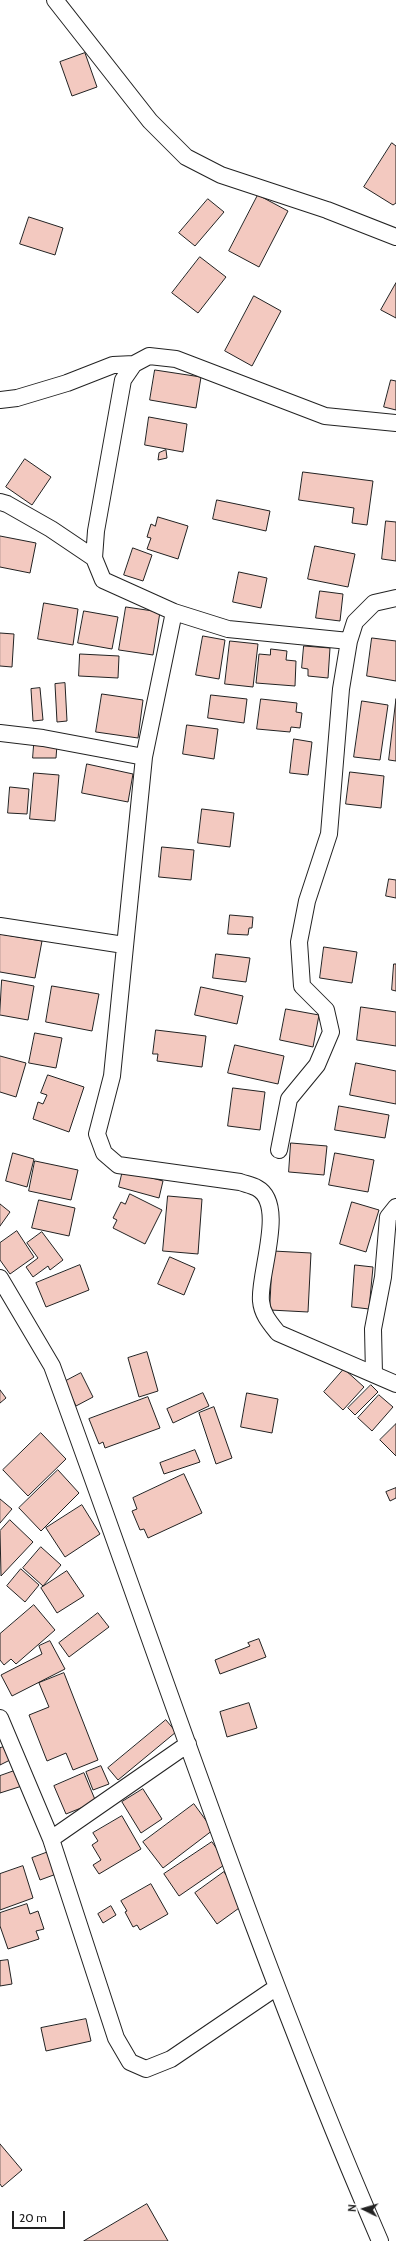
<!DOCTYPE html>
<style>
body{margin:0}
#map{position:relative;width:396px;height:2241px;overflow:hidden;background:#fff;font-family:Cabin,sans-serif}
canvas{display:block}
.north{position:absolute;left:344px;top:2189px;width:40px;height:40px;-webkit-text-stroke:3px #fff;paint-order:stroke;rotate:275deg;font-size:11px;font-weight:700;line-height:16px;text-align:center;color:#222}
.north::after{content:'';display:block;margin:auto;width:14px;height:18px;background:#222;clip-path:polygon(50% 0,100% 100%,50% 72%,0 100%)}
.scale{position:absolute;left:12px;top:2211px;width:53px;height:18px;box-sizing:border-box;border:2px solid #222;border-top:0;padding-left:5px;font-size:12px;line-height:14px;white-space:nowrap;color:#222;-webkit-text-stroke:3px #fff;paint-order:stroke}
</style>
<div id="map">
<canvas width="396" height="2241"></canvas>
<div class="north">N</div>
<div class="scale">20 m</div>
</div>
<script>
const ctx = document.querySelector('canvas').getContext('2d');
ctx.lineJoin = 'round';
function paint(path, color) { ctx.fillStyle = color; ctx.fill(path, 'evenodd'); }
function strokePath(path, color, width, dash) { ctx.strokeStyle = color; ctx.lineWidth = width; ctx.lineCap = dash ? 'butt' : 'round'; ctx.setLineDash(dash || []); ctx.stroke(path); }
const building = new Path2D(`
 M 85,53 L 97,87 L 72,96 L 60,62 Z
 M 392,143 L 396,146 L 396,203 L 393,205 L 364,187 Z
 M 258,195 L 288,211 L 259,267 L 229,251 Z
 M 208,199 L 224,212 L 195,246 L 179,233 Z
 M 29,217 L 63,228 L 55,255 L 20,244 Z
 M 200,257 L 226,277 L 198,313 L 172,293 Z
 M 396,283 L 396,318 L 381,310 Z
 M 254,296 L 281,311 L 252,366 L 225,351 Z
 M 155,370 L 201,377 L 196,408 L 150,400 Z
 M 391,380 L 396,381 L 396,410 L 384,407 Z
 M 149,417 L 187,424 L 183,452 L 145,445 Z
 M 166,450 L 167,458 L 158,460 L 159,453 Z
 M 25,459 L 51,477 L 32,505 L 6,487 Z
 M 303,472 L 373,481 L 367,525 L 352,523 L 354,508 L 299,500 Z
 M 217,500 L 270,511 L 266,531 L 213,519 Z
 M 158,517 L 188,526 L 178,559 L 147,549 L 151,538 L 147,537 L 151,524 L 155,526 Z
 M 386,521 L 396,522 L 396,561 L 382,559 Z
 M 0,536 L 36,543 L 30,573 L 0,567 Z
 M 315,546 L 355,554 L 348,587 L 308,579 Z
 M 133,548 L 152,555 L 143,581 L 124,575 Z
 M 239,572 L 267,578 L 261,608 L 233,602 Z
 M 320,591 L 343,594 L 340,621 L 316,618 Z
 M 44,603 L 78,609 L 73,645 L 38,639 Z
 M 126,607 L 160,612 L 153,655 L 119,650 Z
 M 84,611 L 118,617 L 112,649 L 78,643 Z
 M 0,633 L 14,634 L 12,667 L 0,666 Z
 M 203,636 L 225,640 L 219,679 L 196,675 Z
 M 372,638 L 396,641 L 396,681 L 367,676 Z
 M 230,641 L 258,644 L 253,687 L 225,684 Z
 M 304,646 L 330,648 L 328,678 L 308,676 L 308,669 L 302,668 Z
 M 271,649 L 287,651 L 286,660 L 296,661 L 295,686 L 256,683 L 259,654 L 270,655 Z
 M 80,654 L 119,656 L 118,678 L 79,676 Z
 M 65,683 L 67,721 L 57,722 L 55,684 Z
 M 40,688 L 43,720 L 33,721 L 31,689 Z
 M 102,694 L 143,700 L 138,738 L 96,732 Z
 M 211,695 L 247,699 L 244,723 L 208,718 Z
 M 261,699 L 297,703 L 296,712 L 302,713 L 300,728 L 291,727 L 290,732 L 257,729 Z
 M 396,699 L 396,761 L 389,760 Z
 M 362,701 L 388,705 L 380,760 L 354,757 Z
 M 187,725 L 218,729 L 214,759 L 183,754 Z
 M 294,739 L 312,742 L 308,775 L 290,773 Z
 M 34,745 L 57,745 L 56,758 L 33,758 Z
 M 87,764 L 133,774 L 128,802 L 82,793 Z
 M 350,772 L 384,776 L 381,808 L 346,804 Z
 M 34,773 L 59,775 L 55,821 L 30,819 Z
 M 10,787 L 29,789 L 27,814 L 8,813 Z
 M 202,809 L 234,813 L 230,847 L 198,843 Z
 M 162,847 L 194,850 L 191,880 L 159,877 Z
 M 389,879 L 396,880 L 396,898 L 386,896 Z
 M 230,915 L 253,917 L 252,928 L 249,928 L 248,935 L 228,934 Z
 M 0,934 L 42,941 L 35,978 L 0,972 Z
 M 324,947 L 357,952 L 352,983 L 320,978 Z
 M 216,954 L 250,958 L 246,982 L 213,978 Z
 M 394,964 L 396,964 L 396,991 L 392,990 Z
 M 2,980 L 34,986 L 28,1020 L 0,1015 Z
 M 52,986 L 99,994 L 92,1031 L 46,1022 Z
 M 201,987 L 243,996 L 237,1024 L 195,1015 Z
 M 361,1007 L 396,1012 L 396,1046 L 357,1040 Z
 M 286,1009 L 319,1015 L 313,1047 L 280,1040 Z
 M 156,1030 L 206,1036 L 202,1067 L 157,1061 L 158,1054 L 153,1054 Z
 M 35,1033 L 62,1038 L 56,1068 L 29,1063 Z
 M 235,1045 L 284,1056 L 278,1084 L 228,1073 Z
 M 0,1056 L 26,1063 L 16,1097 L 0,1092 Z
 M 356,1063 L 396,1071 L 396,1104 L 350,1095 Z
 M 48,1075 L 84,1087 L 69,1132 L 33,1119 L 38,1102 L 43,1104 L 47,1095 L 41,1093 Z
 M 233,1088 L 265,1092 L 260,1130 L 228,1126 Z
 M 339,1106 L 389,1115 L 385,1138 L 335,1130 Z
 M 291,1143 L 327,1146 L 324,1175 L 289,1172 Z
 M 13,1153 L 34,1159 L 27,1187 L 6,1181 Z
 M 335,1153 L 374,1160 L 368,1192 L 329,1185 Z
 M 35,1161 L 78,1170 L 71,1200 L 29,1191 Z
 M 123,1170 L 163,1181 L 159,1198 L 119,1187 Z
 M 130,1194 L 162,1210 L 145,1244 L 113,1228 L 117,1220 L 113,1218 L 121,1202 L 125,1204 Z
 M 168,1196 L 202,1199 L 198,1254 L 163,1251 Z
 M 39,1200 L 75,1208 L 69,1236 L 32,1228 Z
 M 352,1202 L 379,1210 L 366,1252 L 340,1244 Z
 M 0,1204 L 10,1212 L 0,1226 Z
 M 17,1231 L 34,1257 L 10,1274 L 0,1260 L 0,1243 Z
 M 42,1232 L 63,1260 L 50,1270 L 48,1266 L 33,1277 L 26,1267 L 38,1258 L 27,1243 Z
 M 273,1251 L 311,1253 L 308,1312 L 270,1310 Z
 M 170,1257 L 195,1268 L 184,1295 L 158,1284 Z
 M 80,1265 L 89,1290 L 46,1307 L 36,1283 Z
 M 355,1265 L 373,1267 L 369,1309 L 352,1307 Z
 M 147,1352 L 158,1391 L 139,1397 L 128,1358 Z
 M 344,1369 L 364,1387 L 343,1410 L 324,1392 Z
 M 81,1373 L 93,1397 L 76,1406 L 64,1382 Z
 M 371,1385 L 378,1392 L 355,1415 L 348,1408 Z
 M 0,1390 L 6,1398 L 0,1403 Z
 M 203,1393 L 209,1406 L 173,1423 L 167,1409 Z
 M 247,1393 L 278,1399 L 272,1433 L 241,1427 Z
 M 379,1395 L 393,1407 L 372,1431 L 358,1418 Z
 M 148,1397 L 160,1428 L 105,1448 L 103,1442 L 99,1444 L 89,1419 Z
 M 214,1407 L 232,1458 L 216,1464 L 199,1413 Z
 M 396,1424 L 396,1456 L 380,1440 Z
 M 41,1433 L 66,1459 L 28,1496 L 3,1470 Z
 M 195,1450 L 200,1462 L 164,1474 L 160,1463 Z
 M 58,1470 L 79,1493 L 41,1531 L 19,1508 Z
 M 184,1474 L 202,1513 L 148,1538 L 144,1529 L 140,1530 L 132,1511 L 137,1509 L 133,1498 Z
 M 396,1488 L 396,1498 L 390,1501 L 386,1492 Z
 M 0,1499 L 12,1509 L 0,1523 Z
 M 82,1505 L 100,1534 L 65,1557 L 46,1528 Z
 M 10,1520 L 33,1542 L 1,1576 L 0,1531 Z
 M 41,1547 L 61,1565 L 43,1586 L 23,1568 Z
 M 21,1569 L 39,1585 L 25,1602 L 7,1586 Z
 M 67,1571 L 84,1596 L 57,1613 L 41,1588 Z
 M 34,1605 L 55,1630 L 16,1664 L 11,1659 L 4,1665 L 0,1660 L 0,1634 Z
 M 98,1613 L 109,1627 L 69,1657 L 59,1643 Z
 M 259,1639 L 266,1657 L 220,1674 L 215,1660 L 250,1646 L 248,1643 Z
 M 50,1641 L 65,1669 L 12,1696 L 1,1675 L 42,1654 L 39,1646 Z
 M 64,1673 L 98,1760 L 73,1770 L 66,1753 L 47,1761 L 29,1715 L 49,1707 L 39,1683 Z
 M 249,1703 L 257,1728 L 227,1737 L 220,1712 Z
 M 166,1720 L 176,1732 L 118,1780 L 108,1768 Z
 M 8,1746 L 12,1759 L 0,1765 L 0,1748 Z
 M 101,1766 L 109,1784 L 93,1790 L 86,1772 Z
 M 17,1770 L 22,1786 L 0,1793 L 0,1776 Z
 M 84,1773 L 96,1802 L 66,1814 L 54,1786 Z
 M 143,1789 L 162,1819 L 141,1833 L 122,1802 Z
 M 194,1804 L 213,1830 L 163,1868 L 143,1842 Z
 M 122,1816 L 141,1849 L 99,1874 L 93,1865 L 101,1860 L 92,1845 L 98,1841 L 93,1833 Z
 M 212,1842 L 227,1863 L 179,1896 L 164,1874 Z
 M 51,1851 L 59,1873 L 40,1880 L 32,1858 Z
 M 23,1866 L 33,1898 L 0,1910 L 0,1874 Z
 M 224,1872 L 246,1903 L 217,1924 L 195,1893 Z
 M 151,1884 L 168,1914 L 140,1930 L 137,1925 L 133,1927 L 125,1912 L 127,1911 L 121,1901 Z
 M 27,1904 L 30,1914 L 38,1911 L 44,1929 L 36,1931 L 39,1939 L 8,1949 L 0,1926 L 0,1913 Z
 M 111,1906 L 116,1915 L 103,1923 L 98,1914 Z
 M 8,1960 L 12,1984 L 0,1986 L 0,1961 Z
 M 86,2019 L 91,2041 L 46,2051 L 41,2028 Z
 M 0,2144 L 22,2170 L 2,2187 L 0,2184 Z
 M 147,2204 L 168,2241 L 84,2241 Z`);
const minor = new Path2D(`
 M 55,0 L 150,121 L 186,157 L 221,175 L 327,210 L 396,237
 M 0,400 L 17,398 L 67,383 L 113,365 L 134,364
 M 0,502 L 7,504 L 51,529 L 94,558
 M 174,612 L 144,757 L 112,1076 L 97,1134 L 104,1153 L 118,1165 L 240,1182 C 245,1184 252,1185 257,1188 C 287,1204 258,1275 261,1301 C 262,1314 270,1323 278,1333 L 396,1384
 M 349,641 L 228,629 L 174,612 L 103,580 L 94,558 L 96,531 L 123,380 L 134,364 L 149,356 L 176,359 L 325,416 L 396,423
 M 0,733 L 43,738 L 144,757
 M 0,926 L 124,945
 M 279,1150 L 289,1099 L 317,1065 L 331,1032 L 326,1010 L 302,986 L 299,942 L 307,901 L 329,834 L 341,689 L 349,641 L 355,622 L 374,603 L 396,598
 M 0,1278 L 52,1366 C 159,1658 256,1955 380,2241
 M 374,1374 L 373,1329 L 383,1277 L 388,1217 L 396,1207
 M 0,1718 L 51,1839 L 116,2038 L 130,2062 L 146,2069 L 171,2059 L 277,1987
 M 51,1839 L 188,1744`);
paint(building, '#f3c9c0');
strokePath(building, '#222', 1);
strokePath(minor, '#222', 18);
strokePath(minor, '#fff', 16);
</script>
